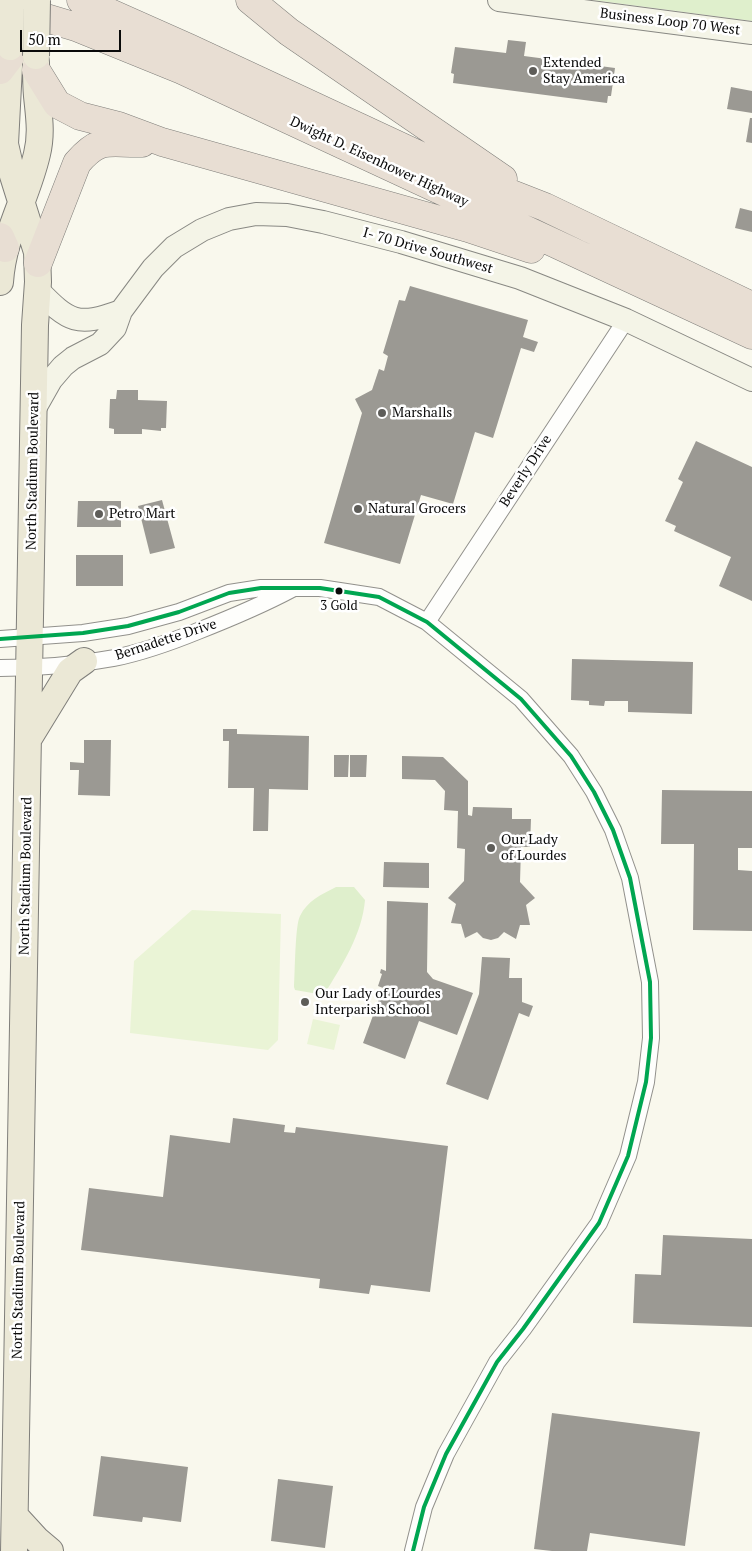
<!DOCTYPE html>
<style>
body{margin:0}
#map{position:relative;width:752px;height:1551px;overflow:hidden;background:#f9f8ed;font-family:"PT Serif",serif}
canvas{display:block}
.scale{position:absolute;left:20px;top:30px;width:101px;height:22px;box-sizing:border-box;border:2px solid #0a0a0a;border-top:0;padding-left:6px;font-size:15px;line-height:18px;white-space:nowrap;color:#0a0a0a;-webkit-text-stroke:4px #fff;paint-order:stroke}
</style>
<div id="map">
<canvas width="752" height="1551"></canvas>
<div class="scale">50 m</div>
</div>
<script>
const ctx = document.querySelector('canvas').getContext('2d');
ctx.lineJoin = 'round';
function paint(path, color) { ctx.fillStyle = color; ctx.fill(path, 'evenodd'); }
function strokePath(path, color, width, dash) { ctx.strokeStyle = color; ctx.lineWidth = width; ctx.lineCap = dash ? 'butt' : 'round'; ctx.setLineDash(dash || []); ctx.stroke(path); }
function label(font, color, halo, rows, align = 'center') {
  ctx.font = font + ' "PT Serif",serif'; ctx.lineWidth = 5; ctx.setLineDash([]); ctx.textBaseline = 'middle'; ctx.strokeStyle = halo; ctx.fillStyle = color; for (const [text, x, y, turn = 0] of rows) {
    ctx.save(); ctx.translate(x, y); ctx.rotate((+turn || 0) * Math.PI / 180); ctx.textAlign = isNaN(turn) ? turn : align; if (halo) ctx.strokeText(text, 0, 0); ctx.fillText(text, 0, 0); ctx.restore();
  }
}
const green = new Path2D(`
 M 593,0 L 752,0 L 752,21 Z
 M 336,887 L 354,887 L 365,900 C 362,935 342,965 324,995 L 295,990 L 294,987 C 295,974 295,925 300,916 C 307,901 322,894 336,887 Z`);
const pitch = new Path2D(`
 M 192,910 L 281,914 L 278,1040 L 268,1050 L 130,1033 L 134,961 Z
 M 313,1019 L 340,1025 L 334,1050 L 307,1044 Z`);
const building = new Path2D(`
 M 508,40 L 526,42 L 524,56 L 615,68 L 611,96 L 608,96 L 607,103 L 453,83 L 454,74 L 451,73 L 455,47 L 506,53 Z
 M 731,87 L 752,91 L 752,113 L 727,109 Z
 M 750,118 L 752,118 L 752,143 L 746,142 Z
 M 740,208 L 752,211 L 752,232 L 735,228 Z
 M 410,286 L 528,320 L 523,337 L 538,342 L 534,352 L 521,348 L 493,438 L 475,432 L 453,504 L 421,495 L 400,564 L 324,543 L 362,413 L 355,399 L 372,390 L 379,369 L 384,371 L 388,356 L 383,353 L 399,300 L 405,301 Z
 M 117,390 L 138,390 L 138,400 L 167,401 L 166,428 L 161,428 L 161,431 L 142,429 L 142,434 L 114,434 L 114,429 L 109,428 L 110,399 L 116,399 Z
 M 696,441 L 752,467 L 752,601 L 719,586 L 731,557 L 674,531 L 676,526 L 665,521 L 683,482 L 678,479 Z
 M 162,500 L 175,548 L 150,554 L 138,506 Z
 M 78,501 L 121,501 L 121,527 L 77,527 Z
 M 76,555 L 123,555 L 123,586 L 76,586 Z
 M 572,659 L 693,662 L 692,714 L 628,712 L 628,701 L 605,701 L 604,706 L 589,705 L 589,701 L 571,700 Z
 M 223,729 L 237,729 L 237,734 L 309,736 L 308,790 L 269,789 L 268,831 L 253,831 L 254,788 L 228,788 L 229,741 L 223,741 Z
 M 84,740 L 111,740 L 110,796 L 78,795 L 79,770 L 70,770 L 70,762 L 84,763 Z
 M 334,755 L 349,755 L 348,777 L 334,777 Z
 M 350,755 L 367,755 L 366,777 L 350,777 Z
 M 402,756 L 443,757 L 468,781 L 468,815 L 472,816 L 473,807 L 512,808 L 512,819 L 531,819 L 530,847 L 521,847 L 520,882 L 535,898 L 526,905 L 530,925 L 520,925 L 516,939 L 504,932 L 498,938 L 491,940 L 483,938 L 477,932 L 465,938 L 461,924 L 451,923 L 456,904 L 448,898 L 464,881 L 465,849 L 457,848 L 458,811 L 444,810 L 445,791 L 435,780 L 402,779 Z
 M 662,790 L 752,791 L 752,848 L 738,848 L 738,870 L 752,871 L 752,931 L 693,930 L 694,844 L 661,844 Z
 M 384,862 L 429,863 L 429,888 L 383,887 Z
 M 387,901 L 428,903 L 427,972 L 433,979 L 473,993 L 457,1035 L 419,1021 L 405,1059 L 363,1043 L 383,988 L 378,986 L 382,974 L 380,973 L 381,969 L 386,971 Z
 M 482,957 L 510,958 L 509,978 L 522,978 L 522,1002 L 533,1006 L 529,1017 L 519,1013 L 488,1100 L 446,1084 L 479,994 Z
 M 233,1118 L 285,1125 L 284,1132 L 295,1133 L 296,1127 L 448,1146 L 430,1292 L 371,1285 L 369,1294 L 319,1288 L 320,1279 L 81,1250 L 89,1188 L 163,1197 L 170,1135 L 230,1143 Z
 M 663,1235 L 752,1239 L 752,1327 L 633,1323 L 635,1274 L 661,1275 Z
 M 552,1413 L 700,1432 L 685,1546 L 590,1533 L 587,1551 L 552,1551 L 534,1549 Z
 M 101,1456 L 188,1467 L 181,1522 L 143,1517 L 142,1522 L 93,1516 Z
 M 278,1479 L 333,1486 L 325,1548 L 271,1541 Z`);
const street = new Path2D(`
 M 427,622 L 626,320
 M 0,639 L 83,633 L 128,626 L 179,612 L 229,593 L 261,588 L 320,588 L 379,597 L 427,622 L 521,699 L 571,756 L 594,792 L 613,830 L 630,878 L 650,982 L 651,1038 L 646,1082 L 628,1156 L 599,1223 L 523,1329 L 497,1362 L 446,1454 L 424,1507 L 413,1551
 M 0,668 C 38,668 77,665 114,658 C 143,652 171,642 198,631 C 231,618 262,605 292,589`);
const secondary = new Path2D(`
 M 499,0 L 752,33
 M 38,290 C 69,322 77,327 121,311
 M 34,410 L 51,380 L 63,366 L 73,358 L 100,344 L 115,328 L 121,311 L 153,268 L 174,247 L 202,230 L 229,219 L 256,214 L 287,215 L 323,222 L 401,242 L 520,278 L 626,320 L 752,380`);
const primary = new Path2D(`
 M 10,47 L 5,144 L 10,166 L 37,252 L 38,282 L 35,325 L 14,1551
 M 0,282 C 3,235 27,198 37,154 C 42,134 39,116 37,96 C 36,85 36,73 36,62
 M 29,738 L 70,671 L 84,661
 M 15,1516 L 37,1540 L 50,1551`);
const highway = new Path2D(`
 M 81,0 L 189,48 L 453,171 L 545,207 L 752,306
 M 250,0 L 289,32 L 503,179
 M 13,8 L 76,27 L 182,70 L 752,335
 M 0,70 L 10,57
 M 36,70 L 57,104 L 80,116 L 119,126 L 162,142 L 468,228 L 531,249
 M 0,237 L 5,248
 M 38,263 L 77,163 C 101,135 110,144 142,143`);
const primaryBridge = new Path2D(`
 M 10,47 L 11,0
 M 36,56 L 37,0`);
const bus1 = new Path2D(`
 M 0,639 L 83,633 L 128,626 L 179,612 L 229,593 L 261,588 L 320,588 L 379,597 L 427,622 L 521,699 L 571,756 L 594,792 L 613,830 L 630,878 L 650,982 L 651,1038 L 646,1082 L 628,1156 L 599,1223 L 523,1329 L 497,1362 L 446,1454 L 424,1507 L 413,1551`);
const markers = [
 [533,71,5,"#5e5d59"],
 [382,413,5,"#5e5d59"],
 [358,509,5,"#5e5d59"],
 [99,514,5,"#5e5d59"],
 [339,591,4.5,"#0a0a0a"],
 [491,848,5,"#5e5d59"],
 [305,1002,5,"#5e5d59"]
];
const busNames = [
 ["3 Gold",339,606]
];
const streetNames = [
 ["Business Loop 70 West",670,22,7],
 ["Dwight D. Eisenhower Highway",379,162,25],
 ["I- 70 Drive Southwest",428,251,16],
 ["North Stadium Boulevard",33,471,-89],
 ["Beverly Drive",526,471,-57],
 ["Bernadette Drive",166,640,-18],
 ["North Stadium Boulevard",26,876,-89],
 ["North Stadium Boulevard",19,1280,-89]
];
const poiNames = [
 ["Extended",543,63],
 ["Stay America",543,79],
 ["Marshalls",392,413],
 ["Natural Grocers",368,509],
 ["Petro Mart",109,514],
 ["Our Lady",501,840],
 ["of Lourdes",501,856],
 ["Our Lady of Lourdes",315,994],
 ["Interparish School",315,1010]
];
paint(green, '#dfefcc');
paint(pitch, '#eaf4d6');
paint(building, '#9b9993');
strokePath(street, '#92918c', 18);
strokePath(secondary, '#888883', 24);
strokePath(primary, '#7f7e7a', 28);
strokePath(highway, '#7f7e7a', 29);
strokePath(street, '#fefefc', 16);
strokePath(secondary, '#f4f4e7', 22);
strokePath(primary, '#ebe8d6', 26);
strokePath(highway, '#e8ded3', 28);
strokePath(primaryBridge, '#7f7e7a', 28, []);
strokePath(primaryBridge, '#ebe8d6', 26);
strokePath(bus1, '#00a651', 4);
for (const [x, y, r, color] of markers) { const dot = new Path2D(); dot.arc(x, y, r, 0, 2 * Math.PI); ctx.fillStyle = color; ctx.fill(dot); strokePath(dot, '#fff', 2); }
label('13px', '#0a0a0a', '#fff', busNames);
label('14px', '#0a0a0a', '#fff', streetNames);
label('14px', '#0a0a0a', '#fff', poiNames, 'left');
</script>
